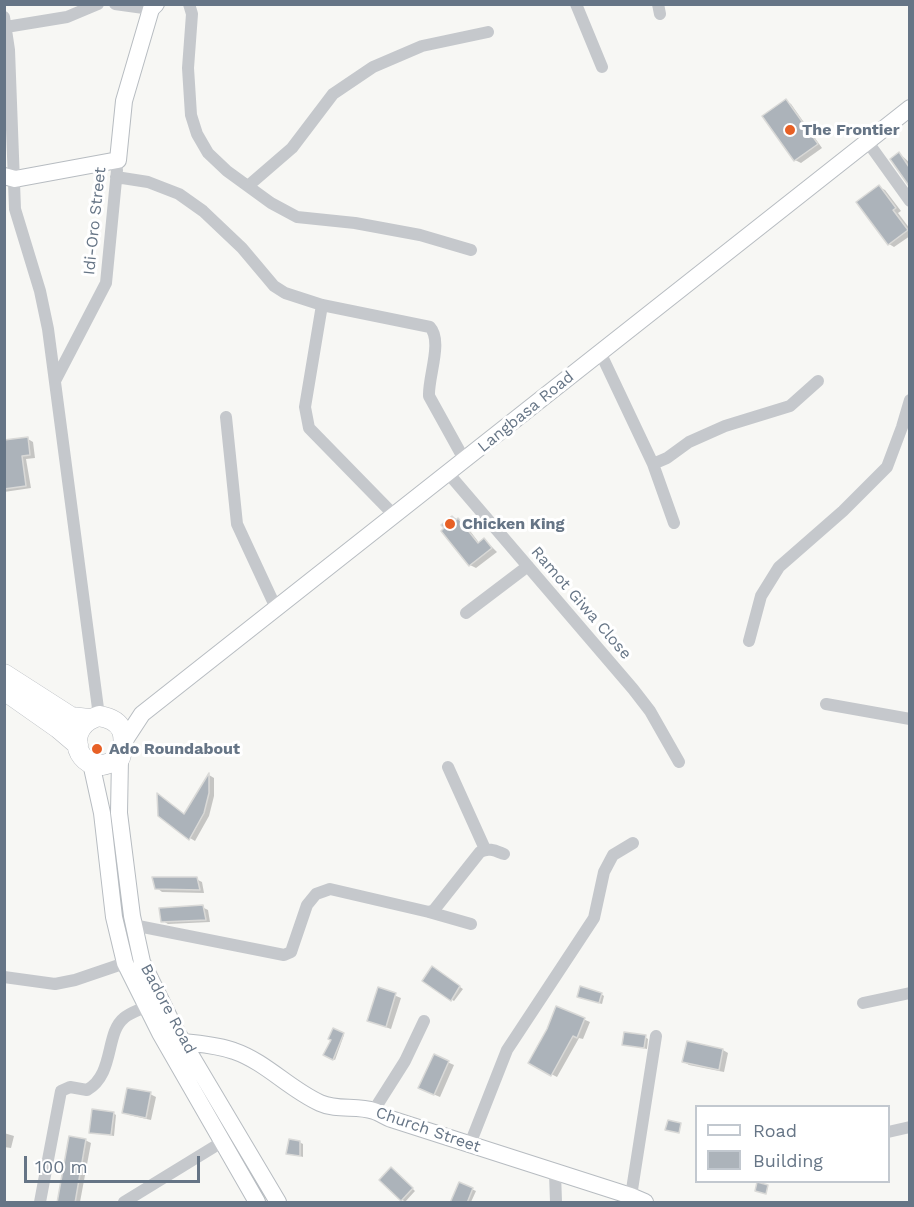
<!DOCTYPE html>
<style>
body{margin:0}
#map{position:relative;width:914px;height:1207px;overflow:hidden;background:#f7f7f4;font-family:"Work Sans",sans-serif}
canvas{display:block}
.frame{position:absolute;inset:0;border:6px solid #667586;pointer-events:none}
.legend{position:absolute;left:695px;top:1105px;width:195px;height:78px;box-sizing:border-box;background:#fff;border:2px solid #c2c8cf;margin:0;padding:8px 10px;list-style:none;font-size:18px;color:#667586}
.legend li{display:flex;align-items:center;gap:12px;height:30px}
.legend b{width:30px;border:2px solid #c2c8cf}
.scale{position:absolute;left:24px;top:1156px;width:176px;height:27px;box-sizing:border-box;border:3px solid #667586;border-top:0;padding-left:8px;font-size:18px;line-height:21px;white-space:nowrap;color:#667586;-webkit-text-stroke:4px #fff;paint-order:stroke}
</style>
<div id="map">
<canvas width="914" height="1207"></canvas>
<div class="frame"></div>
<ul class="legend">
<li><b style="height:8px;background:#fff"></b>Road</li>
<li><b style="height:16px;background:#acb3ba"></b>Building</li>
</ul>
<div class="scale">100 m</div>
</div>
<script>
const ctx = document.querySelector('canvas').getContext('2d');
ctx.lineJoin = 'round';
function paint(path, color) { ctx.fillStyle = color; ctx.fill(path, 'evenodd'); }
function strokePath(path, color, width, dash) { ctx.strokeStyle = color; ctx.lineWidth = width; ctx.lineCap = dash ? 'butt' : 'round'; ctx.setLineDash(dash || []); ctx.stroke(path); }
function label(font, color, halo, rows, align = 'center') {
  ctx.font = font + ' "Work Sans",sans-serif'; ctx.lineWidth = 6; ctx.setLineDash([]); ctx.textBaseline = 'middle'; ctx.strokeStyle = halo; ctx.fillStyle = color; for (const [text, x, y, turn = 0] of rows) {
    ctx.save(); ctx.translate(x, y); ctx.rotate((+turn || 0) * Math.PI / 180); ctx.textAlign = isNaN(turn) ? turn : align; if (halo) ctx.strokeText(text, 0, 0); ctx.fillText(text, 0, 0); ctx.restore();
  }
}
const shadow = new Path2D(`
 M 786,101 L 791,104 L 822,148 L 801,163 L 795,160 L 764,117 Z
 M 900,154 L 910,163 L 910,183 L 892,160 Z
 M 879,187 L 885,190 L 901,211 L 898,213 L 910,229 L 910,236 L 894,247 L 889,244 Z
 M 28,439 L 33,442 L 35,458 L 26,459 L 31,488 L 4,492 L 4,442 Z
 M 453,517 L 464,523 L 480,544 L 485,540 L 497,552 L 476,568 L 470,565 L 443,531 Z
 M 209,775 L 214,778 L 214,796 L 209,816 L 195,841 L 190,838 L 185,816 Z
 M 196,879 L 202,882 L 204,893 L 162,892 L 157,888 Z
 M 202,907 L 208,910 L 210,922 L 168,924 L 163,921 Z
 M 432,968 L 463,989 L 454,1001 L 424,980 Z
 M 379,989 L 401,998 L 391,1029 L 374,1023 Z
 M 601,994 L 604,996 L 602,1004 L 582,998 Z
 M 557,1008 L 590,1022 L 583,1039 L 579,1038 L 557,1077 L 530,1063 L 548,1030 Z
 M 334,1030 L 344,1035 L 335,1060 L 325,1055 L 333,1039 Z
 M 645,1037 L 648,1039 L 647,1049 L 624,1044 Z
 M 688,1043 L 723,1050 L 728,1053 L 724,1072 L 689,1065 L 684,1062 Z
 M 434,1056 L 454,1065 L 440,1097 L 426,1091 Z
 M 150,1094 L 156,1097 L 151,1120 L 129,1115 L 124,1112 Z
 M 113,1113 L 116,1115 L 114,1136 L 91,1132 Z
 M 4,1133 L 14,1136 L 11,1148 L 4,1147 Z
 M 85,1140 L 91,1143 L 80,1202 L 59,1202 Z
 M 299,1142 L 303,1144 L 303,1157 L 288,1153 Z
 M 394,1171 L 415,1191 L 405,1202 L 381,1180 Z
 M 460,1184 L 476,1191 L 471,1202 L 452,1202 Z`);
const building = new Path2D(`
 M 786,99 L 818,144 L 794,161 L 762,116 Z
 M 899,152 L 909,167 L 909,186 L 890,159 Z
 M 879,185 L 896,208 L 893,210 L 908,230 L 888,245 L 856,202 Z
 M 28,437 L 30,455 L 22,456 L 26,486 L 4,489 L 4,440 Z
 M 452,516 L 456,520 L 458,518 L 478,543 L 484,538 L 492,548 L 469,566 L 441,531 L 444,528 L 441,525 Z
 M 209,773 L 209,793 L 204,813 L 189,840 L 158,816 L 157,793 L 184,814 Z
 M 152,877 L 197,877 L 200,890 L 155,889 Z
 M 203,905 L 206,920 L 161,922 L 159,908 Z
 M 432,966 L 460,986 L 451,1001 L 422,981 Z
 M 580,986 L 602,993 L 599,1003 L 577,997 Z
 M 378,987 L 396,993 L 386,1027 L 367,1021 Z
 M 556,1006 L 585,1018 L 577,1038 L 573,1036 L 551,1076 L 528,1063 L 547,1029 Z
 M 333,1028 L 344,1033 L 333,1060 L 323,1055 L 331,1040 L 328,1039 Z
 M 624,1032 L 646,1035 L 644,1048 L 622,1045 Z
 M 687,1041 L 723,1049 L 719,1070 L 682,1062 Z
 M 434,1054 L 449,1061 L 434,1095 L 418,1088 Z
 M 127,1088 L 151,1092 L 146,1118 L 122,1113 Z
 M 92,1109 L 114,1112 L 111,1135 L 89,1133 Z
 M 668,1120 L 681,1123 L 679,1133 L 665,1130 Z
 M 69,1136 L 86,1139 L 75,1203 L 57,1203 Z
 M 289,1139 L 300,1141 L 300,1156 L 286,1154 Z
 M 391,1167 L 413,1188 L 401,1201 L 379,1180 Z
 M 459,1182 L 473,1188 L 467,1203 L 450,1203 Z
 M 757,1182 L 768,1185 L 766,1194 L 755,1191 Z`);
const street = new Path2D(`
 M 115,4 L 151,9
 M 189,4 L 192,14 L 188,68 L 191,115 L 197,134 L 208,153 L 227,171 L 271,203 L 297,217 L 355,223 L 420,235 L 471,250
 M 576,4 L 602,67
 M 658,4 L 660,14
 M 4,17 L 9,50 L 15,209 L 40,291 L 48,329 L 99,716
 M 6,27 L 67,17 L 98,4
 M 867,141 L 910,201
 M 116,177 L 148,182 L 179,194 L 203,211 L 242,248 L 274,286 L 285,293 L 322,305 L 430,327 C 443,341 428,377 429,396 L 465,461
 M 248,186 L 292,148 L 333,94 L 373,67 L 422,46 L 488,32
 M 322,305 L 305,407 L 309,428 L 395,516
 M 600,352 L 653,464 L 674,523
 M 55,381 L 106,283 L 117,170
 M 226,417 L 237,524 L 276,608
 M 653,464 L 667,458 L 689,442 L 725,426 L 790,406 L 818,381
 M 448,473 L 633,689 L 650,711 L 679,762
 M 466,613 L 528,566
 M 749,641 L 761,596 L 779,567 L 843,511 L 887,467 L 902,427 L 910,400
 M 826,704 L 910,719
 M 448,767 L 485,849
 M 429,912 L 434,910 L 480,852 C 489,847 496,851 504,854
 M 133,925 L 284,955 L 291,952 L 293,946 L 307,905 L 316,894 L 330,889 L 429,912 L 471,924
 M 4,977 L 55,984 L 75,980 L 125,963
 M 863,1003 L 910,993
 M 374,1110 L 405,1061 L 424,1021
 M 888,1132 L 910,1127
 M 470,1144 L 507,1050 L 594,918 L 604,872 L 613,855 L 633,843
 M 555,1173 L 556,1202
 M 631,1196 L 656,1036
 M 40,1202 L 61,1091 L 70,1087 L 87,1090 C 115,1074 105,1033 124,1018 C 129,1013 139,1010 145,1007
 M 124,1202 L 222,1142`);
const secondary = new Path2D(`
 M 4,176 L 15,179 L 118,160 L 124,101 L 151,9 L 156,4
 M 125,740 L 142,714 L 910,108
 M 120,758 L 119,813 L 132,916 L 142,962 L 174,1027 L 278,1202
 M 91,763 L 102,813 L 114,917 L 125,963 L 160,1033 L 257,1202
 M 184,1042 C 201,1044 218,1045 234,1051 C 266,1062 289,1089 320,1103 C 337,1111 357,1105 374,1111 C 380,1113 386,1117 391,1119 L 631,1196 L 645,1202`);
const primary = new Path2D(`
 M 4,674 L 71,717 L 89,719
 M 4,690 L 58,728 L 78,745
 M 99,716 C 125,720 127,737 120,758 C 114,761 109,764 102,765 C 75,767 64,726 99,716 Z`);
const markers = [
 [790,130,6,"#e76025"],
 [450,524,6,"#e76025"],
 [97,749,6,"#e76025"]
];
const poiNames = [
 ["The Frontier",802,130],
 ["Chicken King",462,524],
 ["Ado Roundabout",109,749]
];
const streetNames = [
 ["Idi-Oro Street",95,221,-84],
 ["Langbasa Road",526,412,-39],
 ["Ramot Giwa Close",581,603,49],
 ["Badore Road",168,1009,62],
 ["Church Street",428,1130,19]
];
paint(shadow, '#0003');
paint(building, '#acb3ba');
strokePath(building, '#d9d9d7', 1.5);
strokePath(secondary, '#b7bcc1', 18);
strokePath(primary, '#b8bcc0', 21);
strokePath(street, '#c5c8cc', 12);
strokePath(secondary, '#fff', 16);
strokePath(primary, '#fff', 20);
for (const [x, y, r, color] of markers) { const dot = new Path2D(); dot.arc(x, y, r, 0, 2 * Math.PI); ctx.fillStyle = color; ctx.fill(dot); strokePath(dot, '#fff', 2); }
label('bold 16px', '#667586', '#fff', poiNames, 'left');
label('16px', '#667586', '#fff', streetNames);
</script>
